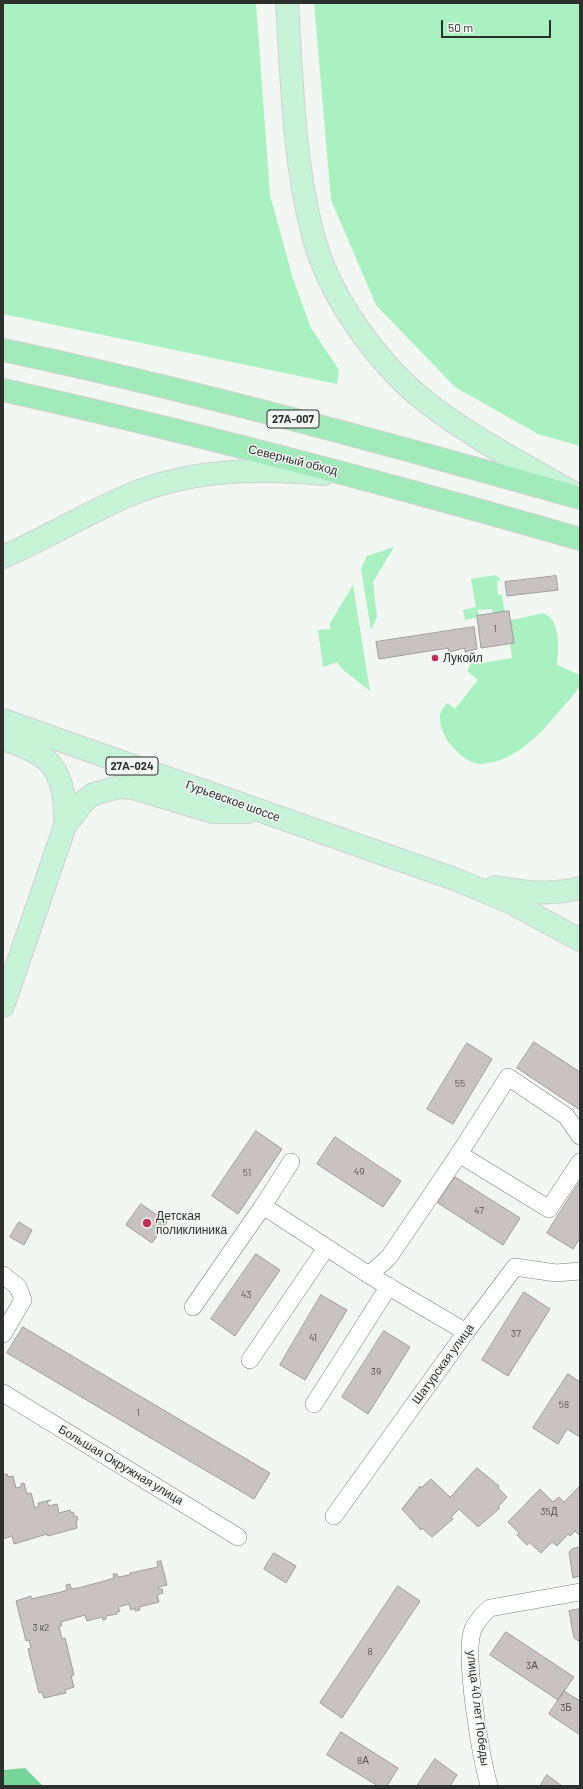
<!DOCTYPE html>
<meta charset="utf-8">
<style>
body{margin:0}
#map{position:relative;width:583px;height:1789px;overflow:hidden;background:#f2f7f3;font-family:Barlow,sans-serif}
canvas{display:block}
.frame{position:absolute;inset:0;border:4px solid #2d2f2e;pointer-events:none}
.scale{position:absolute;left:441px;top:20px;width:110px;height:18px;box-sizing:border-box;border:2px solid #2d2f2e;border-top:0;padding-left:5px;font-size:12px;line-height:14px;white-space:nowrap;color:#2d2f2e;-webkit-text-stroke:3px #f2f7f3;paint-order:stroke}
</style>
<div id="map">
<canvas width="583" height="1789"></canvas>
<div class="frame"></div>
<div class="scale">50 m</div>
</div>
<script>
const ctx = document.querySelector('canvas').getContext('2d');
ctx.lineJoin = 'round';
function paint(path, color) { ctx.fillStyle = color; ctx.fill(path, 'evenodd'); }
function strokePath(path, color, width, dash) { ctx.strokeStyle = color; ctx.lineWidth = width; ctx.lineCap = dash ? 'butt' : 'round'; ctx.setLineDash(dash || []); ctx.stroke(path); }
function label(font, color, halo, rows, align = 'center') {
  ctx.font = font + ' Barlow,sans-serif'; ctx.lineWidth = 3; ctx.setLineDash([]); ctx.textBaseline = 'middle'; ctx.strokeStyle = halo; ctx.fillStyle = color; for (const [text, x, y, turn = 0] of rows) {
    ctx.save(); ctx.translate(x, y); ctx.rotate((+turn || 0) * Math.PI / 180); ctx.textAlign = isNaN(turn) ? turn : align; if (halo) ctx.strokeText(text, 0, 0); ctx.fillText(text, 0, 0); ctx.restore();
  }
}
const green = new Path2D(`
 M 3,3 L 256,3 L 270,195 L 293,279 L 311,328 L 339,370 L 337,384 L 3,314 Z
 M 314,3 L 580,3 L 580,446 L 538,434 L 455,387 L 376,305 L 331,200 Z
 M 394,547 L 373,582 L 377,617 L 371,630 L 361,569 L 367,556 Z
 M 495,575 L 500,578 L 500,580 L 497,582 L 498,595 L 502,594 L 505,614 L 493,615 L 492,609 L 478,610 L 479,617 L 465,620 L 463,610 L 476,607 L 471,579 Z
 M 353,585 L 370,691 L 342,669 L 337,662 L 323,667 L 318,630 L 330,629 L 330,623 Z
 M 543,613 C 561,619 559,649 557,665 L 580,675 C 580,678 581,681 580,684 C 579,691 561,708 556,715 C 537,738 512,762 482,764 C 459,765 424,719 448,703 L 455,709 L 478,680 L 467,671 L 471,663 L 476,664 L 512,658 L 507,621 Z`);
const forest = new Path2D(`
 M 25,1768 L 43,1786 L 3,1786 L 3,1770 Z`);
const building = new Path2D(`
 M 556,576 L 558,590 L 507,596 L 505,582 Z
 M 509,611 L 514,643 L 481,648 L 477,616 Z
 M 474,627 L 477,649 L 465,652 L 465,648 L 449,652 L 448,648 L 379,659 L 376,642 Z
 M 534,1042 L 580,1072 L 580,1110 L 517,1068 Z
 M 467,1043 L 492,1059 L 453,1124 L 427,1109 Z
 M 256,1131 L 282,1149 L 238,1214 L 212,1196 Z
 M 335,1137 L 401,1181 L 383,1207 L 317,1164 Z
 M 455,1177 L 520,1218 L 503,1245 L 438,1203 Z
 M 580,1181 L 580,1238 L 573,1249 L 547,1233 Z
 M 141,1204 L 167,1222 L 152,1243 L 126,1225 Z
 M 19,1222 L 32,1230 L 24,1245 L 10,1237 Z
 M 256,1254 L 280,1270 L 235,1336 L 211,1319 Z
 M 524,1292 L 550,1309 L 508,1376 L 482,1360 Z
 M 321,1295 L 347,1310 L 305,1380 L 280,1365 Z
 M 23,1327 L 270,1473 L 254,1499 L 7,1353 Z
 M 384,1331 L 410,1347 L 368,1414 L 342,1397 Z
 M 568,1374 L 580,1382 L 580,1437 L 567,1429 L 558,1444 L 533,1428 Z
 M 477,1468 L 499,1486 L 498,1488 L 507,1497 L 498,1507 L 500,1508 L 478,1527 L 459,1509 L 451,1517 L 453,1519 L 432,1537 L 422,1528 L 421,1530 L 402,1509 L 420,1486 L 421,1488 L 431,1479 L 450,1497 Z
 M 7,1474 L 8,1477 L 13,1476 L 16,1488 L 21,1487 L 21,1484 L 24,1483 L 27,1494 L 31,1493 L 35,1508 L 39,1506 L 38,1503 L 51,1500 L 47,1502 L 49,1506 L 57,1504 L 59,1513 L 70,1510 L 71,1513 L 73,1512 L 75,1517 L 77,1516 L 78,1520 L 76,1521 L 77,1528 L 48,1536 L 47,1534 L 14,1544 L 12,1536 L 3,1539 L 3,1475 Z
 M 580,1486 L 580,1536 L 575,1531 L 570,1536 L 568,1534 L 557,1546 L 552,1542 L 541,1553 L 529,1542 L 527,1545 L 517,1535 L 519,1533 L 508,1522 L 540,1489 L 553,1502 L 559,1497 L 564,1502 Z
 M 580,1547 L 580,1576 L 573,1578 L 569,1552 L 572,1549 Z
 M 274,1553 L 296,1566 L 286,1583 L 264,1569 Z
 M 161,1561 L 167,1585 L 158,1587 L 159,1589 L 162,1589 L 163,1593 L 157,1595 L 159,1602 L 139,1607 L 140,1610 L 135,1611 L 135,1608 L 131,1610 L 129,1604 L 118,1607 L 120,1611 L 117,1612 L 117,1614 L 106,1616 L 106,1619 L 103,1620 L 102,1617 L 87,1621 L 85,1615 L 61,1622 L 62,1626 L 59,1626 L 62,1639 L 65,1638 L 66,1642 L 74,1675 L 71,1676 L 74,1687 L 65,1690 L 66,1693 L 44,1698 L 42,1692 L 39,1693 L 28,1649 L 31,1648 L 29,1640 L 26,1641 L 16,1601 L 31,1596 L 31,1599 L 61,1592 L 67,1590 L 66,1585 L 70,1584 L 71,1589 L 78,1588 L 108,1580 L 114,1578 L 113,1574 L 117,1574 L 118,1577 L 130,1575 L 130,1573 L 158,1567 L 157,1562 Z
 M 398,1586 L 420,1601 L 342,1718 L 320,1703 Z
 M 580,1609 L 580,1642 L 574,1638 L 569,1611 Z
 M 506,1632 L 574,1677 L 558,1700 L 490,1655 Z
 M 564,1691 L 580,1701 L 580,1735 L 549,1714 Z
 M 341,1732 L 398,1768 L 387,1786 L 378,1786 L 327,1755 Z
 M 435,1759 L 457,1775 L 450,1786 L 417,1786 Z
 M 547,1775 L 562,1786 L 540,1786 Z`);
const minor = new Path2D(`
 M 459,1154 L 549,1209 L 580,1162
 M 263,1206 L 369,1275 L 466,1332
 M 3,1275 L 18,1287 L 23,1300 L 3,1334
 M 369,1275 L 389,1257 L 459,1154 L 508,1077 L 566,1116 L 580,1136
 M 193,1307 L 263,1206 L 291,1162
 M 250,1360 L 326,1248
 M 3,1393 L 238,1537
 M 314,1404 L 389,1286
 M 334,1516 L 466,1332 L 515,1267 L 556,1273 L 580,1271
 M 489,1786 C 481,1756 463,1656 473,1629 C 477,1620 483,1614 490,1608 L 580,1592`);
const major = new Path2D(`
 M 287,3 C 292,79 293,157 312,231 C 327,294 376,362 426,402 C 471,437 523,464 572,492
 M 3,557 C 47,538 88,512 132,494 C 193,469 259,468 324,474
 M 3,720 L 457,880 L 510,902 L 580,940
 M 3,739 C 17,744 31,748 43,757 C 63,772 66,803 65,826 L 3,1006
 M 65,826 L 84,801 L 94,794 L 119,787 L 133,788 L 213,812 L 247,812
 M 495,887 C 524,892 551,896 580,888`);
const highway = new Path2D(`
 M 3,350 C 197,391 389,444 580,498
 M 3,390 C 197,433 389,484 580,539`);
const markers = [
 [435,658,4,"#be2e55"],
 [147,1223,5,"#be2e55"]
];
const numberNames = [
 ["1",495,629],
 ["55",460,1084],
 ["49",359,1172],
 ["51",247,1173],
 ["47",479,1211],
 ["43",246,1295],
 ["37",516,1334],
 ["41",313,1338],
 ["39",376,1372],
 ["58",564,1405],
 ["1",138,1413],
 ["35Д",549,1512],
 ["3 к2",41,1628],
 ["8",370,1652],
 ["3А",532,1666],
 ["3Б",566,1708],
 ["8А",363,1761]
];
const shields = [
 [293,419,52],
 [132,766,52]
];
const shieldNames = [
 ["27А-007",293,419],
 ["27А-024",132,766]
];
const streetNames = [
 ["Северный обход",293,460,14],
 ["Гурьевское шоссе",233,801,20],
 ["Шатурская улица",443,1364,-54],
 ["Большая Окружная улица",121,1465,31],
 ["улица 40 лет Победы",478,1708,83]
];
const poiNames = [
 ["Лукойл",443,658],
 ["Детская",156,1216],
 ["поликлиника",156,1230]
];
paint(green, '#a9f1c0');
paint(forest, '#74d498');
paint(building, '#c9c2c3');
strokePath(building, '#a29b9c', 1);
strokePath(minor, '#7b807c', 18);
strokePath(major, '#d1d1d1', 24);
strokePath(highway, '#d1d1d1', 24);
strokePath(minor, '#fff', 17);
strokePath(major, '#c7f3d6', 22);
strokePath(highway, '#a1ebba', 22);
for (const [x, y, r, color] of markers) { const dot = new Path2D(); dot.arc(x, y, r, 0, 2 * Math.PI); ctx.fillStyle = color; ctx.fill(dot); strokePath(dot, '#f2f7f3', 1.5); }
label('10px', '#545453', null, numberNames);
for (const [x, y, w] of shields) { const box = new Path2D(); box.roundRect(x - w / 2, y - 9, w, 18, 3); ctx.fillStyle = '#f2f7f3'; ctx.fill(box); strokePath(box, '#2d2f2e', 1); }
label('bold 11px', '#2d2f2e', null, shieldNames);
label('12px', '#2d2f2e', '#f2f7f3', streetNames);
label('12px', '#2d2f2e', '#f2f7f3', poiNames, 'left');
</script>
